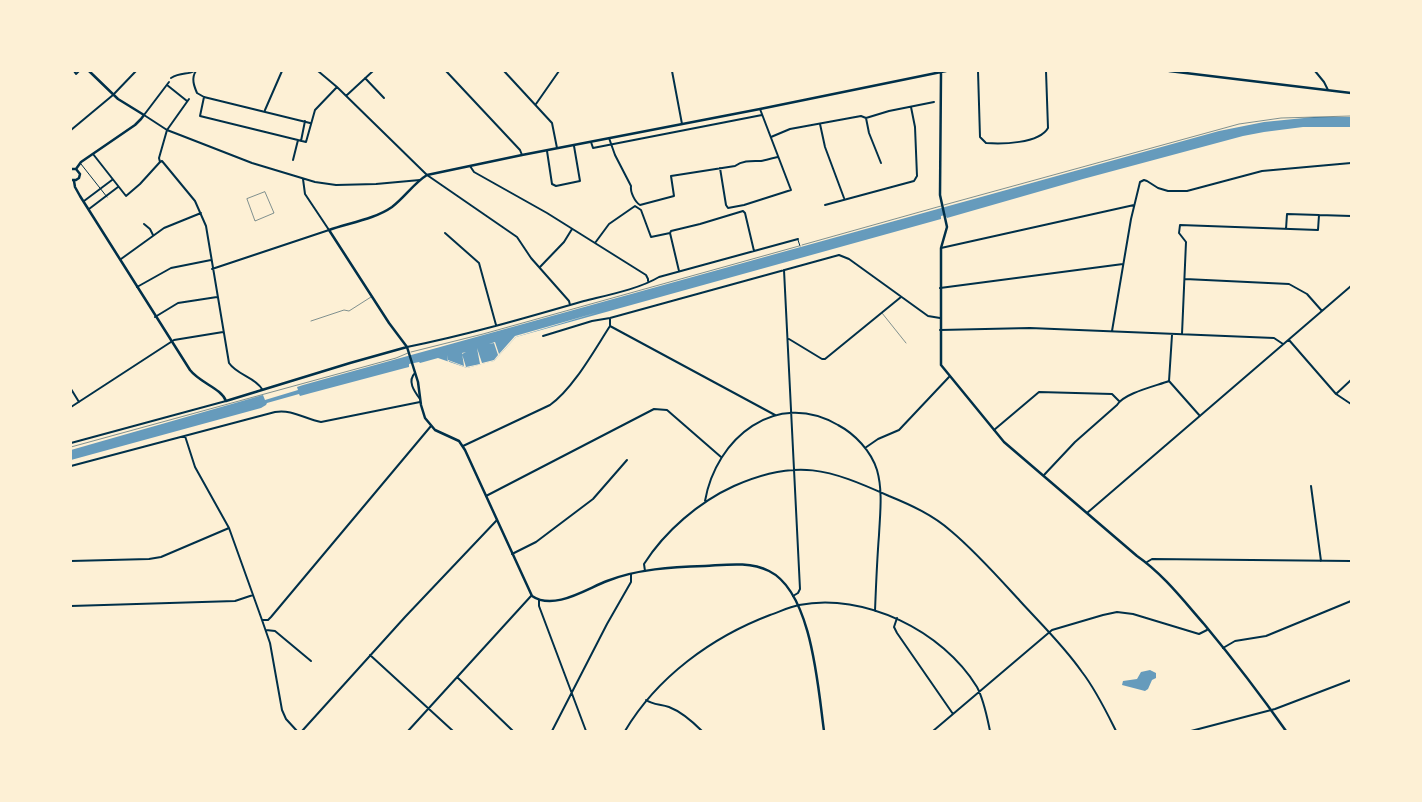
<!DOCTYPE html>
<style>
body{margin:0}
#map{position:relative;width:1422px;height:802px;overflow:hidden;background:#fdf0d5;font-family:Commissioner,sans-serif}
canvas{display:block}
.frame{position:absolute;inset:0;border:72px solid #fdf0d5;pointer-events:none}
</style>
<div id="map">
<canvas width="1422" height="802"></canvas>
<div class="frame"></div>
</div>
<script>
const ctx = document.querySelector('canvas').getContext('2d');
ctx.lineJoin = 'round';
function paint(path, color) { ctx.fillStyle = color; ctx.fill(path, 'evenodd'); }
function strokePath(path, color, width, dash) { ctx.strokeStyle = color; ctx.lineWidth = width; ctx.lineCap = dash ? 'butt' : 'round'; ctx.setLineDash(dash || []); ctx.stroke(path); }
const water = new Path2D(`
 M 1314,117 L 1351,117 L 1351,127 L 1303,127 L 1264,132 L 1243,136 L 1083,179 L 947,218 L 945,215 L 941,216 L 941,219 L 516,337 L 494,361 L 489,362 L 467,368 L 438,358 L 420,363 L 419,362 L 409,364 L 409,367 L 405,368 L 311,393 L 300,396 L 299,394 L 267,403 L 266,405 L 261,408 L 71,460 L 71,450 L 263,395 L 265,400 L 298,390 L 297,387 L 303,385 L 1219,131 L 1264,122 Z
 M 1150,670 L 1156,673 L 1156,678 L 1152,680 L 1148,689 L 1145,691 L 1122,685 L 1123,681 L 1137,679 L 1141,672 Z`);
const pier = new Path2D(`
 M 599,312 L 516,337 L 494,361 L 467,368 L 449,361 L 448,363 L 447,355 L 448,360 L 464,366 L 462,353 L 466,352 L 462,354 L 466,367 L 480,364 L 477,348 L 482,363 L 494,360 L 498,355 L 494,343 L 489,344 L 495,342 L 499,354 L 515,336 Z`);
const service = new Path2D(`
 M 265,192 L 274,213 L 255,221 L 247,199 Z
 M 944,205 L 1239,124 L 1281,118 L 1351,116
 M 802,245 L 941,206
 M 882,313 L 906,343
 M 311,321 L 344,310 L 349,311 L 371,297
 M 411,352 L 483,334 L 799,246
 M 71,447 L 396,358 L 408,353`);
const pedestrian = new Path2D(`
 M 81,164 L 107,197
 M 798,240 L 800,246`);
const minor = new Path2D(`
 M 74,71 L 76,74 L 79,71
 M 196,71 C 191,78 194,86 197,93 L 204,97 L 310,123
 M 318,71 L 337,87 L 427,175 L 517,237 L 531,258 L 569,301 L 570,305
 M 446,71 L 520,150 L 522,155
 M 504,71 L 552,123 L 557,148
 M 672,71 L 682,124
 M 978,71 L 980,137 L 986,143 C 1001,144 1039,144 1048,128 L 1046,71
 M 1315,71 L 1324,82 L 1328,90
 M 171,78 C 181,72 188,75 194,71
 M 365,78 L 384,98
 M 169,82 L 144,115 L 167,130 L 180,135 L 252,163 L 315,182 L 336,185 L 376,184 L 420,180
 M 167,85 L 187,101
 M 347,95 L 373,71
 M 204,97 L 200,116 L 306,142 L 315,110 L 337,87
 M 536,104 L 559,71
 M 265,110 L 282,71
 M 866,118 L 869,133 L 881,163
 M 820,124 L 825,147 L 844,198
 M 71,130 L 113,95 L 136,71
 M 771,137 L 790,129 L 861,116 L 866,118 L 889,111 L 934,102
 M 609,138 L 615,155 L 631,186 C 630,192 635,202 640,205 L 674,196 L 671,176 L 735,166 C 743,160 752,161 761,161 C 766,160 773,158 778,157
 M 301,141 L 305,121
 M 591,142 L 593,148 L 762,115
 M 547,151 L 552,184 L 556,186 L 580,181 L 574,146
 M 93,154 L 126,196 L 140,184 L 160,162 L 159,158 L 167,130 L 189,99
 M 293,160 L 298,140
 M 160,162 L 162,161 L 195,201 L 206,226 L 229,363 C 237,375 255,377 262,389
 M 470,166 L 474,172 L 547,213 L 646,275 L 648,279 L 648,281
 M 720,168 L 726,205 L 728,208 L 744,205 L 791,190 L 760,109
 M 84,201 L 112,180
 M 825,205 L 914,181 L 917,176 L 915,127 L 911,107
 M 89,209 L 118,187
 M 1319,215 L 1351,216
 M 144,224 L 150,229 L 153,235
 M 445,233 L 479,263 L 496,325
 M 670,233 L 679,271
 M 595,243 L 609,224 L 635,206 L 641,210 L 651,237 L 670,233 L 671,231 L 700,224 L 743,211 L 745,213 L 754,251
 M 941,248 L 1134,205
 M 121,259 L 164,228 L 201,213
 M 540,267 L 564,242 L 572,229
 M 212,269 L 329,230 L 305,194 L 303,179
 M 784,270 L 800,589 L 798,593 L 793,596
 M 1185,279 L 1289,284 L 1307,294 L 1322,311
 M 137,287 L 171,268 L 211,260
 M 940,288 L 1123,264
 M 155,317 L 178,303 L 217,297
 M 610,326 L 775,415
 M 940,330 L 1030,328 L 1274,338 L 1283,344
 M 1112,331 L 1131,219 L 1140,182 L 1144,180 L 1147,181 L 1158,188 L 1168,191 L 1187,191 L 1262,171 L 1351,163
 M 1182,334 L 1186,242 L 1179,233 L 1180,225 L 1318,230 L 1319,215 L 1287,214 L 1286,229
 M 1172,335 L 1169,381 L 1200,416
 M 543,336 L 592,321 L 610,318 L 839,255 L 849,259 L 928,316 L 940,318
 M 789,339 L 822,359 L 825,359 L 901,297
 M 1289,340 L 1336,394 L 1351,404
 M 407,347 C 467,335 525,318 584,301 C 608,295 639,289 659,277 L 798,239
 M 415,373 C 407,381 414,391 420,399
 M 71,389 L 79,402
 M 1336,394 L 1351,380
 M 71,407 L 174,340 L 223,332
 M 994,430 L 1039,392 L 1112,394 L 1119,401
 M 185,436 L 195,467 L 229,528 L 262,620 L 270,643 L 282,710 L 286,719 L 297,731
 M 71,443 L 226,401
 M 463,446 L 550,405 C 573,389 595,349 610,326 L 610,318
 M 865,448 L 878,439 L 899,430 L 949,377
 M 71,466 L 275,412 C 292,409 305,419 321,422 L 420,402
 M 1044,475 L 1075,442 L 1117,405 C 1124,393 1156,386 1169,381
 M 1311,486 L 1321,561
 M 486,496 L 654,409 L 667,410 L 721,457
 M 705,501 C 716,438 776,389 838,425 C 855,434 871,451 877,470 C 883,491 880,514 879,535 C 877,560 876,585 875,611
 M 1087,513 L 1351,286
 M 512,554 L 536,542 L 593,499 L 627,460
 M 71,561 L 149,559 L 161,557 L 229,528
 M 1147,562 L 1152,559 L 1351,561
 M 645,571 L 644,564 C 665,531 699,502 734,486 C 797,458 829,469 889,496 C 911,505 933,515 951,531 C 976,552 998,577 1020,601 C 1041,624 1064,646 1082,672 C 1096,690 1106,711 1116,731
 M 539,600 L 539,606 L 586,731
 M 71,606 L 235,601 L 253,595
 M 897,618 L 894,627 L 897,633 L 953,714
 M 262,620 L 268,620 L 271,617 L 431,426
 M 266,630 L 275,631 L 311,661
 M 1223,648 L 1235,641 L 1266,636 L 1351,601
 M 370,655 L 453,731
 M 457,677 L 513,731
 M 646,700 C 653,705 661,704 669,707 C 682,712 692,721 702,731
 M 302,731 L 405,617 L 497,520
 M 408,731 L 531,596
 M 552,731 L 607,624 L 631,582 L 631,574
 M 625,731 C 657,677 712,637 770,615 C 779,612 789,607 799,605 C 864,592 943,631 977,687 C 984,700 987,717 990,731
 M 933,731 L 1052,630 L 1103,615 L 1117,612 L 1133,614 L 1199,634 L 1207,630
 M 1191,731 L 1275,709 L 1351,680`);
const tertiary = new Path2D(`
 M 941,73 L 940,195 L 947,227 L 941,248 L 941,365 L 1004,442 L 1137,556 C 1163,574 1183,600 1204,624 C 1233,659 1260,694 1286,731
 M 71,169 L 76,169
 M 76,169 L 81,162 L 135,125 L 141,119 L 144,115 L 118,99 L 89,71
 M 71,180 L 76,180 L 79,178 L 80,174 L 76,169
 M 74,181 L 75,187 L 80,196 L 190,370 C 200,383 221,388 226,401 L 350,363 L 407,347
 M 824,731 C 818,688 812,592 769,571 C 749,561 725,565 705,566 C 672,567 637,569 607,581 C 586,589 554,611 532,596 L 465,450 L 459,441 L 435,430 L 425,418 L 421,405 L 418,382 L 407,347 L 389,323 L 329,230 C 349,223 375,219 392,207 C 405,197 414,183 427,175 L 522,155 L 760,109 L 946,71`);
const secondary = new Path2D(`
 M 1169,71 L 1351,93`);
paint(water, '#669bbc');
paint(pier, '#fdf0d5');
strokePath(service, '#003049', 0.5);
strokePath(pedestrian, '#003049', 1);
strokePath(minor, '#003049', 2);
strokePath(tertiary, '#003049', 2.5);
strokePath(secondary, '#003049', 2.5);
</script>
